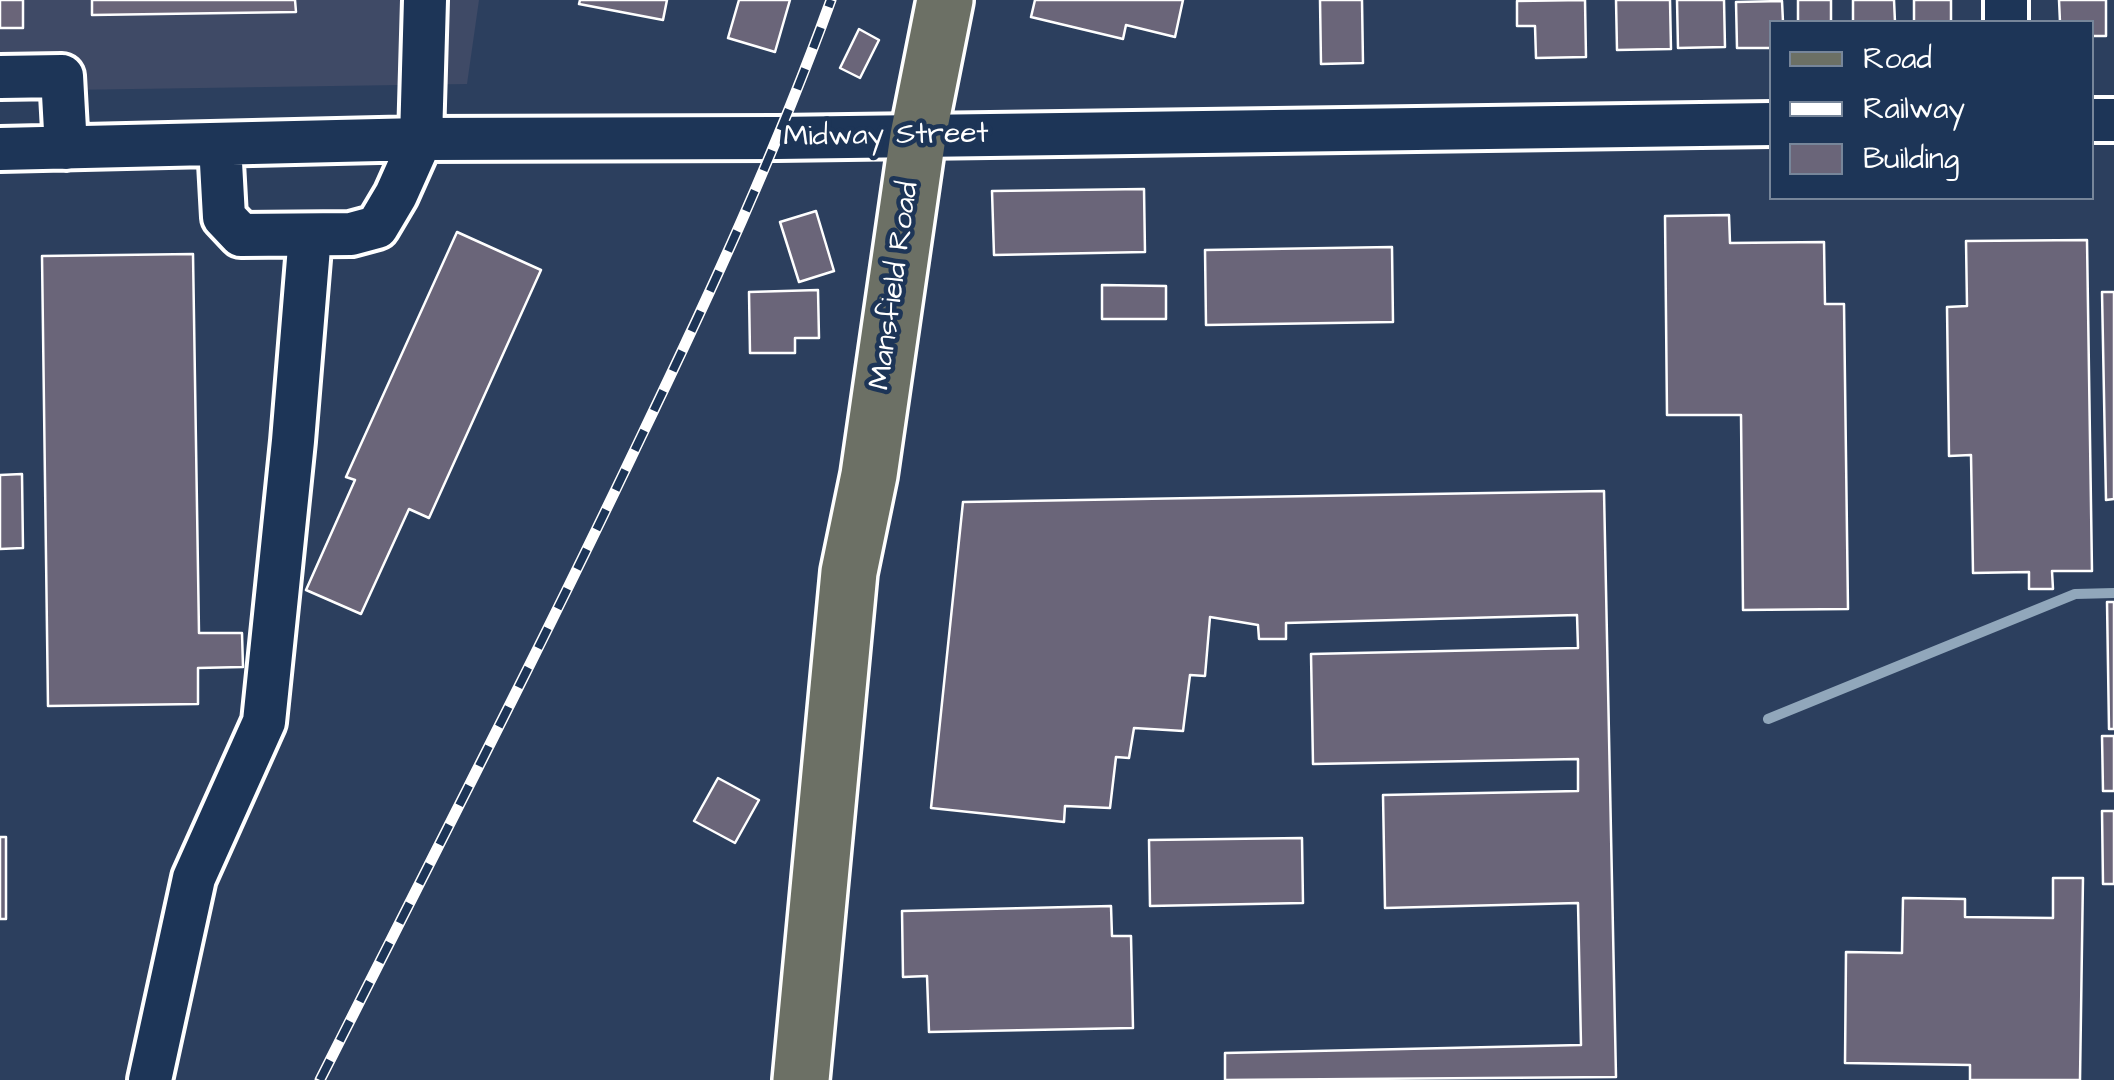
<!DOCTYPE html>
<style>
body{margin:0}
#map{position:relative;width:2114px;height:1080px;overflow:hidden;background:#2c3f5e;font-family:"Architects Daughter",sans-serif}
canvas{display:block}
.legend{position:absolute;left:1769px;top:20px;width:325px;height:180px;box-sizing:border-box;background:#1d3557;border:2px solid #77869a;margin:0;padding:12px 18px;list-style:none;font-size:30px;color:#fff}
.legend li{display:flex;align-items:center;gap:20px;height:50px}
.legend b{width:50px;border:2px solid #77869a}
</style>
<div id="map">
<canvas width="2114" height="1080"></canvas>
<ul class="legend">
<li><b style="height:12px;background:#6c7065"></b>Road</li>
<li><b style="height:12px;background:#fff"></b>Railway</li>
<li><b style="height:28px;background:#6a6579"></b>Building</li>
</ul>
</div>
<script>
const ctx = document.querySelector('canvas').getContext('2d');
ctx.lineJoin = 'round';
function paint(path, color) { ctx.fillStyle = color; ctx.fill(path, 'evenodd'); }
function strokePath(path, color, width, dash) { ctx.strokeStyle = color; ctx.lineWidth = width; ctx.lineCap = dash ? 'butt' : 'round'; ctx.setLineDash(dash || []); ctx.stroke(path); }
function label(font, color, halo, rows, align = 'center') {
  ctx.font = font + ' "Architects Daughter",sans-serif'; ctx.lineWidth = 9; ctx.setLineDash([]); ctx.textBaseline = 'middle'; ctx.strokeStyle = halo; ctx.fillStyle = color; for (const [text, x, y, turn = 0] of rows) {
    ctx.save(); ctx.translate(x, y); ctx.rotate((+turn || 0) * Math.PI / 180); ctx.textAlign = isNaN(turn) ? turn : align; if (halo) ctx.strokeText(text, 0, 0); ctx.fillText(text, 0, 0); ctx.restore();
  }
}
const built = new Path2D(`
 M 0,0 L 479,0 L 467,84 L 0,91 Z`);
const stream = new Path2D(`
 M 1768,719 L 2075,594 L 2114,593`);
const building = new Path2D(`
 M 0,0 L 23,0 L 23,28 L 0,28 Z
 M 92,0 L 295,0 L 296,12 L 92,15 Z
 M 580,0 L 667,0 L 663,20 L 579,4 Z
 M 739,0 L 790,0 L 775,52 L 728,38 Z
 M 1035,0 L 1183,0 L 1175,37 L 1126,25 L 1123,39 L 1031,17 Z
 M 1320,0 L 1362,0 L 1363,63 L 1321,64 Z
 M 1585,0 L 1586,57 L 1536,58 L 1535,26 L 1517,26 L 1517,1 Z
 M 1616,0 L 1670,0 L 1671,49 L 1617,50 Z
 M 1677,0 L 1724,0 L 1725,47 L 1678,48 Z
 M 1798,0 L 1831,0 L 1831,22 L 1798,22 Z
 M 1853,0 L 1894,0 L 1895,22 L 1853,22 Z
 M 1914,0 L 1951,0 L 1951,22 L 1914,22 Z
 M 2059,0 L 2106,0 L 2106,36 L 2092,36 L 2092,22 L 2060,22 Z
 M 1782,1 L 1783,22 L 1772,22 L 1772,48 L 1737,48 L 1736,2 Z
 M 859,29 L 879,40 L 860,78 L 840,68 Z
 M 1144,189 L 1145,252 L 994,255 L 992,191 Z
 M 816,211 L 834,271 L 799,282 L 780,222 Z
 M 1729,215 L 1730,243 L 1824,242 L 1825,304 L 1844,304 L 1848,609 L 1743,610 L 1741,415 L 1667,415 L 1665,216 Z
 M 457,232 L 541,270 L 429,518 L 409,509 L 361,614 L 306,590 L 355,480 L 346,477 Z
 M 2087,240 L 2092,571 L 2052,571 L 2053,589 L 2029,589 L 2029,572 L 1973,573 L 1971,455 L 1949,456 L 1947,307 L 1967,306 L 1966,241 Z
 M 1392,247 L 1393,322 L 1206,325 L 1205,250 Z
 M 193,254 L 199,633 L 242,633 L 243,667 L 198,668 L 198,704 L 48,706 L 42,256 Z
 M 1102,285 L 1166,286 L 1166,319 L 1102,319 Z
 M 818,290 L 819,338 L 795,338 L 795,353 L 750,353 L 749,292 Z
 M 2102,292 L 2114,292 L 2114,499 L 2106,500 Z
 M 22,474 L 23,548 L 0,549 L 0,475 Z
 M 1604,491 L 1616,1077 L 1225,1080 L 1225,1053 L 1581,1045 L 1578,903 L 1385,908 L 1383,795 L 1578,791 L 1578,759 L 1313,764 L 1311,654 L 1578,648 L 1577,615 L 1286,623 L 1286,639 L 1259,639 L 1258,625 L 1210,617 L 1205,676 L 1190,675 L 1183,731 L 1134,728 L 1129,758 L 1116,757 L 1110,808 L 1065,806 L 1064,822 L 931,808 L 963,502 Z
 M 2107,602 L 2114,602 L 2114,729 L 2109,729 Z
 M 2102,736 L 2114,736 L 2114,791 L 2103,791 Z
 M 718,778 L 759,800 L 735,843 L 694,821 Z
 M 2102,811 L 2114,811 L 2114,884 L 2103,884 Z
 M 0,837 L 6,837 L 6,919 L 0,919 Z
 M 1302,838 L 1303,903 L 1150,906 L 1149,840 Z
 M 2053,878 L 2083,878 L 2080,1080 L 1970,1080 L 1970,1065 L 1845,1063 L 1846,952 L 1902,953 L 1903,898 L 1965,899 L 1965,917 L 2053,918 Z
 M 1111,906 L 1112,936 L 1131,936 L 1133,1028 L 929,1032 L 927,976 L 903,977 L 902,911 Z`);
const minor = new Path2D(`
 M 2006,0 L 2006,22
 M 0,77 L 62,76 L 66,148
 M 2092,120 L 2114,120
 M 220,145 L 224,217 L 241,235 L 351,234 L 377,227 L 396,195 L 421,139 L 425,0
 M 0,149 L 421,139 L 777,138 L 1772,124
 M 150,1080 L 194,878 L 264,722 L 293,441 L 310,235`);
const major = new Path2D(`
 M 801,1080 L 849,572 L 869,475 L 918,136 L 945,0`);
const rail = new Path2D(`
 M 320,1080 C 428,866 538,653 641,437 C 710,294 777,149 831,0`);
const streetNames = [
 ["Midway Street",886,137,-1],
 ["Mansfield Road",896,286,-82]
];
paint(built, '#3f4a66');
strokePath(stream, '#91a7bb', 10);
paint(building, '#6a6579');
strokePath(building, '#fff', 2.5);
strokePath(minor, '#fff', 50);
strokePath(major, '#fff', 62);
strokePath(minor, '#1d3557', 42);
strokePath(major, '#6c7065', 55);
strokePath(rail, '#fff', 11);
strokePath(rail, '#1d3557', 8, [22]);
label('30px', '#fff', '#1d3557', streetNames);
</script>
